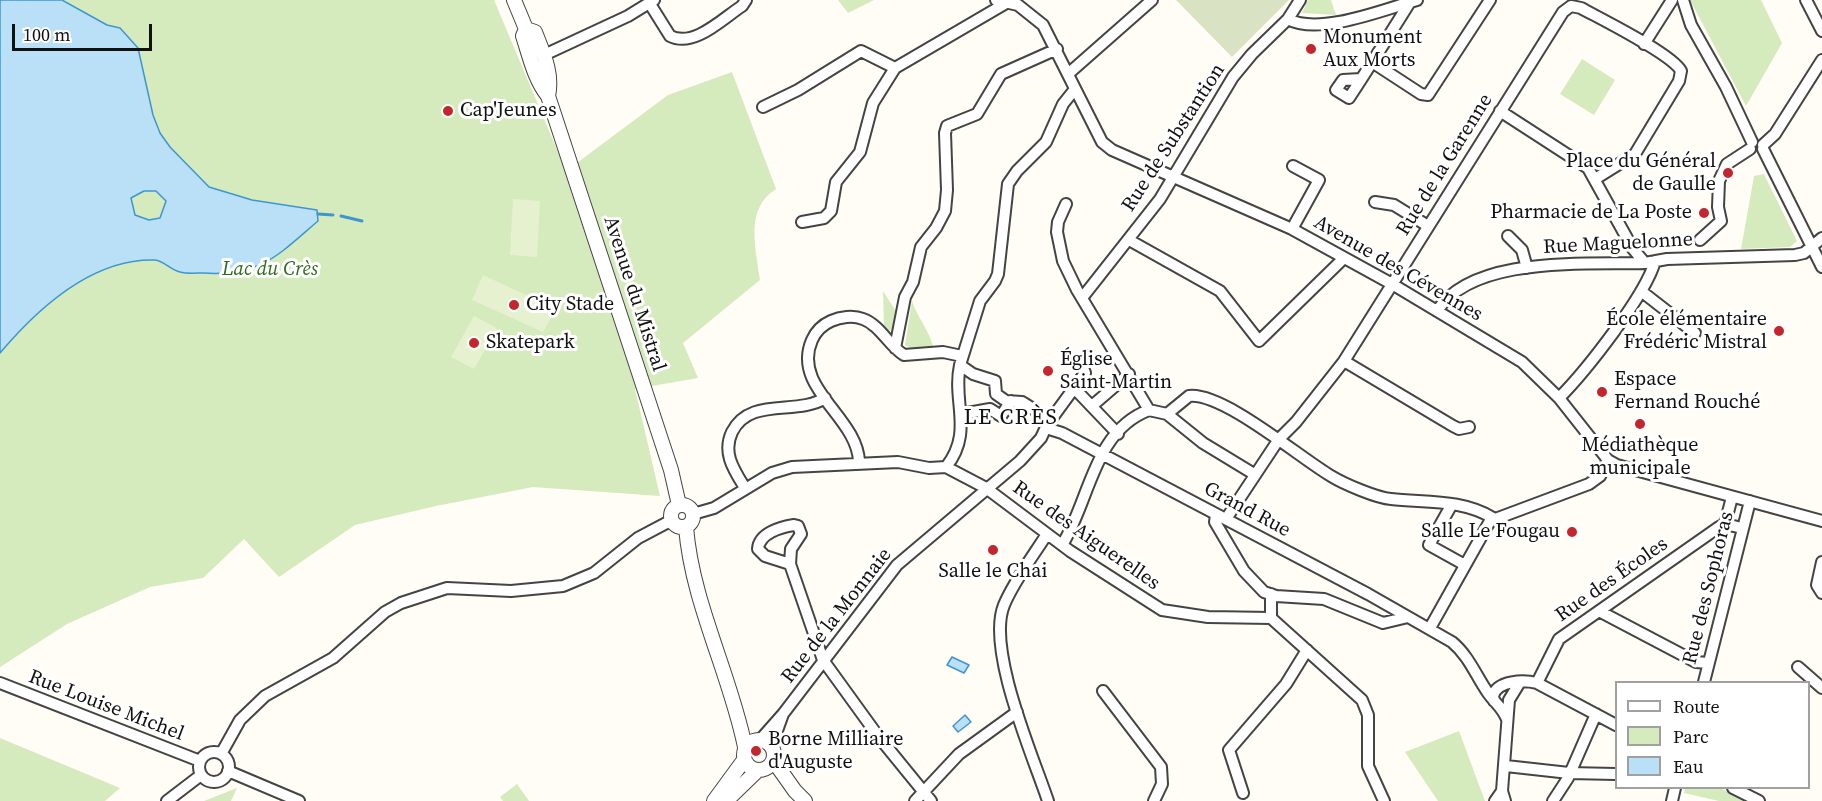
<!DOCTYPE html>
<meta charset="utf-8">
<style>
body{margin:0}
#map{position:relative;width:1822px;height:801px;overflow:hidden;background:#fffdf5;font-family:"Source Serif 4",serif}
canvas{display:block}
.legend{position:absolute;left:1615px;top:681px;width:195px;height:108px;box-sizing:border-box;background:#fff;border:2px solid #a0a0a0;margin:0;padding:8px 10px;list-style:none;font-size:18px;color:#111}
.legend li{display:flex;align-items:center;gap:12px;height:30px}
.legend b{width:30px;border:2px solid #a0a0a0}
.scale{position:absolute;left:12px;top:24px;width:140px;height:27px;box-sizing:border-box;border:3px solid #111;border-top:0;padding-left:8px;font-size:18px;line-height:21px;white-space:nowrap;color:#111;-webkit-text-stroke:4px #fff;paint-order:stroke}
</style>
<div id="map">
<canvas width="1822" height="801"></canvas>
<ul class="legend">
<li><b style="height:8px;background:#fff"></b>Route</li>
<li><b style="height:16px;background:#d5ebbd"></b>Parc</li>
<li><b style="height:16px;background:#b9e0f7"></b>Eau</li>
</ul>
<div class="scale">100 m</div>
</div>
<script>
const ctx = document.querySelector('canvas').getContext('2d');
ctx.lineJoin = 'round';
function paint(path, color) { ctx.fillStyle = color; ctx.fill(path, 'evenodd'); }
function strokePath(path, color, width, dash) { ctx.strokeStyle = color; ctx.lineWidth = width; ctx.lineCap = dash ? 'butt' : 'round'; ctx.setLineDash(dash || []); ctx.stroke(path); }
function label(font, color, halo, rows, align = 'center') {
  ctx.font = font + ' "Source Serif 4",serif'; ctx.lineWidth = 6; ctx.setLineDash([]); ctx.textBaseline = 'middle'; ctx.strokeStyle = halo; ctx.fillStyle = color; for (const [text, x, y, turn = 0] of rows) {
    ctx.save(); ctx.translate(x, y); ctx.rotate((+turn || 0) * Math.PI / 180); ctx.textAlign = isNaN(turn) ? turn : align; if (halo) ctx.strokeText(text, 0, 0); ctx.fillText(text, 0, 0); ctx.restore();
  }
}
const green = new Path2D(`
 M 0,0 L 494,0 L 566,171 L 668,95 L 732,72 L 776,189 C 744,209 756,248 760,280 L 683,343 L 698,378 L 635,389 L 660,496 L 533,487 L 436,506 L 355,525 L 279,577 L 244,539 L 203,578 L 150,587 L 67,624 L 0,667 Z
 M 838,0 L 874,0 L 848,13 Z
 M 1308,0 L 1331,0 L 1336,15 L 1302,13 Z
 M 1690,0 L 1761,0 L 1782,43 L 1746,106 Z
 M 1582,59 L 1615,80 L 1594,115 L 1560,94 Z
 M 1764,174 L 1797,241 L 1790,247 L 1741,249 L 1754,176 Z
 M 883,291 L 897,313 L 893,329 L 889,331 L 884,328 Z
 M 912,301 C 917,317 929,330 933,346 L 913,350 L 905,345 Z
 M 1459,731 L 1485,801 L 1438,801 L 1405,752 Z
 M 0,738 L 120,788 L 105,801 L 0,801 Z
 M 517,784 L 529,801 L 503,801 L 500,797 Z
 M 237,788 L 231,801 L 204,801 Z
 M 1685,788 L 1720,788 L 1747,801 L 1719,801 L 1684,793 Z`);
const cemetery = new Path2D(`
 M 1176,0 L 1289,0 L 1232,57 Z`);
const pitch = new Path2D(`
 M 513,199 L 540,201 L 537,257 L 510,255 Z
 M 483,275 L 556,309 L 543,332 L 472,300 Z
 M 474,316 L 497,328 L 474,369 L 451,357 Z`);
const water = new Path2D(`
 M 0,0 L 62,0 L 107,25 L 120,28 L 138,48 L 153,115 L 160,133 L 170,147 L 209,187 L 252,200 L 317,210 L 318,221 C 277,256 260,277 203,273 C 196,273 187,274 180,272 C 171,270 164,261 155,260 C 92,258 38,308 0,353 ZM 144,191 L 156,191 L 166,201 L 160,218 L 149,220 L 135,215 L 131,198 Z
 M 952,657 L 969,665 L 964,673 L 947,665 Z
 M 965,715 L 971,722 L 958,732 L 953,726 Z`);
const stream = new Path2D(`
 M 318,214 L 333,215
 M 341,216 L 362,221`);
const minor = new Path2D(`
 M 996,0 L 1018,5 L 1043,25 L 1102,142 L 1112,150 L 1292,229 L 1392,284 L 1522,362 L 1559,398 L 1608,460 L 1617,465 L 1822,521
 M 1683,0 L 1691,25 L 1726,87 L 1752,142
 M 1806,0 L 1822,31
 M 650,4 L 670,36 C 694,48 722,19 742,6 L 746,0
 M 1288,19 C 1319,36 1385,9 1417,0
 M 1644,44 L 1672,0
 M 544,55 L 628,16 L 654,0
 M 1372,62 L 1421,94 L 1428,95 L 1490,0
 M 1068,74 L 1152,0
 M 1361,79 L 1343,80 L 1336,90 L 1349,98 C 1370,66 1390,34 1410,2
 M 763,107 L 798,90 L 861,51 L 895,68
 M 1500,111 L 1588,168 L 1633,249 L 1645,263
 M 1763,145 L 1775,134 L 1822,60
 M 1763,149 L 1822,267
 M 1375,202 L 1394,205 L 1428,226
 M 1066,204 L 1058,222 L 1057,232 L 1063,261 L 1077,290 L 1149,410
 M 802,222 L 824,218 L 831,211 L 836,182 L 860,152 L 873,103 L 895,68 L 1008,2
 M 1292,229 L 1319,180 L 1293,166
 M 1508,236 L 1522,250 L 1527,268
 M 1129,240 L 1220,291 L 1259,341 L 1344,258
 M 1700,240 L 1721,221 L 1718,207 L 1719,181 L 1727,164 L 1750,149
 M 1641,291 L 1695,333
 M 1082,298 L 1160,199 L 1233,77 L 1252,54 L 1288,19 L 1300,0
 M 1437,311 C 1473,255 1586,265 1645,263 L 1667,259 L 1795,255 L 1804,253 L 1822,238
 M 895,348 L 905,297 L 913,282 L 921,247 L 936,228 L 945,211 L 947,190 L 945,133 L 947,126 L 977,114 L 1001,74 L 1057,49
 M 1344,361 L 1453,426 L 1459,429 L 1469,427
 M 960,365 L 973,374 L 995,381 L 996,394 L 1006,401 L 1022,402 L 1051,420
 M 1075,389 L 1118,434
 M 1559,398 C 1585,372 1646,295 1655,261
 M 1093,405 L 1129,374
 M 962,414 L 990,409 L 1001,416 L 1011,401
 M 1167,414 L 1189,396 C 1223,392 1300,458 1331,476 C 1344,484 1377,498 1391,499 C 1426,503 1462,499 1493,518
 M 1046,428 L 1062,433 L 1368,594 L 1452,642 C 1469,656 1476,676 1488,693 C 1495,703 1502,707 1507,719
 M 859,462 C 858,417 791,388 812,340 C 816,331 822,325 831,321 C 840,317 853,315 863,319 C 880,325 889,346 904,355 L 943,352 L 962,356
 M 946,467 C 974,432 952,402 960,365 L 980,301 L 995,281 L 998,274 L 1008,184 L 1017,171 L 1046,142 L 1063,104 L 1075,89
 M 745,488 C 734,470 722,453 732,432 C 750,396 797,416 825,398
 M 1452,504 L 1429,545 L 1465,565
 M 693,514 L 714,508 L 772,473 L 792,467 L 898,462 L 929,468 L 946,467 L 986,488 L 1070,551 L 1162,610 L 1208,617 L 1271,618 L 1362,700 L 1368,715 L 1368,766 L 1384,801
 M 1216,514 L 1215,522 L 1244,571 L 1264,592 L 1276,596 L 1324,599 L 1383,623 L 1408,617
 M 1226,519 L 1279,439 L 1296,422 L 1344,361 L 1563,12 L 1571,6 L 1581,8 C 1601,19 1672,54 1681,71 L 1679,81 L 1635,154 L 1595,179
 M 1725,524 L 1732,497
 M 1047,534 C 1033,556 1014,581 1004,605 C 986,649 1033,756 1048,801
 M 1062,545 C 1090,501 1093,431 1149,410 L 1167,414 L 1203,443 L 1254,474
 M 1822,562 L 1817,585 L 1822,593
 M 790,564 L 765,556 L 758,549 C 759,533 781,527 794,525 L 798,526 L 801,534 L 791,549 L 790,564 L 823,660 L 878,736 L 931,801
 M 1271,594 L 1271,618
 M 1599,611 L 1696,662 L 1708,663
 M 1430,628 L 1490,521 L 1589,484 L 1600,476 L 1608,460
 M 1798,667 L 1822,688
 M 1704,682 L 1750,501
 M 0,683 L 200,761
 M 1537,683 L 1559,639 L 1719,527 L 1725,524 L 1742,528
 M 1103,691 L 1161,767 L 1162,784 L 1154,801
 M 1494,701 L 1493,696 C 1497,680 1524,680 1537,683 L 1616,725
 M 760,740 L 783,714 L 897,565 L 1020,461 L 1041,438 L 1047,425 L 1085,373 L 1082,365
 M 771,747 L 783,714
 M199 767a15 15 0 1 1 30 0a15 15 0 1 1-30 0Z
 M 221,754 L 240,720 L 265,696 L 333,658 L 385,612 L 401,603 L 447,588 L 511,591 L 563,586 L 594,573 L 638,538 L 672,520
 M 1506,766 L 1569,773 L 1616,774
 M 228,771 L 299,801
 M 1733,788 L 1759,801
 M 1243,793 L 1229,750 L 1286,684 L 1307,650
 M 167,801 L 201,775
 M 915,801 L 959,754 L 1017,712
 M 1495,801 L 1502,791
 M 1505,801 L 1502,791 L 1509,700 L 1520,682
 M 1553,801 L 1568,778 L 1596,714
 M 1672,801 L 1675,788`);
const tertiary = new Path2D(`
 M 514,0 L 526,29 L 523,36 C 530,57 534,78 548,96 L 671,470 L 679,505
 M 526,29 L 535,32 C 543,53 553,73 548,96
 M671 516a11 11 0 1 1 22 0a11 11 0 1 1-22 0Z
 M 686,527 C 692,603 730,673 745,747
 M744 755a15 15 0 1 1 30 0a15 15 0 1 1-30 0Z
 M 773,760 L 795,791 L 805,801
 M 714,801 L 744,760
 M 726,801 L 758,770`);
const markers = [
 [1311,49,6,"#c4262e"],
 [448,111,6,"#c4262e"],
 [1728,173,6,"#c4262e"],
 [1704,213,6,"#c4262e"],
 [514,305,6,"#c4262e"],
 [1779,331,6,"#c4262e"],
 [474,343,6,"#c4262e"],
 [1048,371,6,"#c4262e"],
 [1602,392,6,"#c4262e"],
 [1640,424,6,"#c4262e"],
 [1572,532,6,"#c4262e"],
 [993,550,6,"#c4262e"],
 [756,751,6,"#c4262e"]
];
const poiNames = [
 ["Monument",1323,38],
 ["Aux Morts",1323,61],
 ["Cap'Jeunes",460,111],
 ["Place du Général",1716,162,"right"],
 ["de Gaulle",1716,185,"right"],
 ["Pharmacie de La Poste",1692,213,"right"],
 ["City Stade",526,305],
 ["École élémentaire",1767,320,"right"],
 ["Frédéric Mistral",1767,343,"right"],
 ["Skatepark",486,343],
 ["Église",1060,360],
 ["Saint-Martin",1060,383],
 ["Espace",1614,380],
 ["Fernand Rouché",1614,403],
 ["Médiathèque",1640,446,"center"],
 ["municipale",1640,469,"center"],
 ["Salle Le Fougau",1560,532,"right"],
 ["Salle le Chai",993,572,"center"],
 ["Borne Milliaire",768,740],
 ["d'Auguste",768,763]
];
const streetNames = [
 ["Rue de Substantion",1174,138,-57],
 ["Rue de la Garenne",1445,165,-58],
 ["Rue Maguelonne",1618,244,-3],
 ["Avenue des Cévennes",1398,269,30],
 ["Avenue du Mistral",634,294,72],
 ["Grand Rue",1247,510,28],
 ["Rue des Aiguerelles",1086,536,35],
 ["Rue des Écoles",1612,580,-35],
 ["Rue des Sophoras",1709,588,-76],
 ["Rue de la Monnaie",837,616,-52],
 ["Rue Louise Michel",106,706,21]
];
const parkNames = [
 ["Lac du Crès",270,270]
];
const quarterNames = [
 ["LE CRÈS",1011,418]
];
paint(green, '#d5ebbd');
paint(cemetery, '#d9e3c4');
paint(pitch, '#e6f2cf');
paint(water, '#b9e0f7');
strokePath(water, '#3f96cf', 1.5);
strokePath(stream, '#3f96cf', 3);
strokePath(minor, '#444', 14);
strokePath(tertiary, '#444', 16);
strokePath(minor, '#fff', 10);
strokePath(tertiary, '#fff', 14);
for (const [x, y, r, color] of markers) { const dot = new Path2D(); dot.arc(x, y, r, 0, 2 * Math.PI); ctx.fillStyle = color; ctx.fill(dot); strokePath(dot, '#fff', 2); }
label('20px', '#111', '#fff', poiNames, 'left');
label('20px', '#111', '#fff', streetNames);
label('italic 20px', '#2f6b1f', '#fff', parkNames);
ctx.letterSpacing = '1.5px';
label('22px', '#111', '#fff', quarterNames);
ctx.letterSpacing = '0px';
</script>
